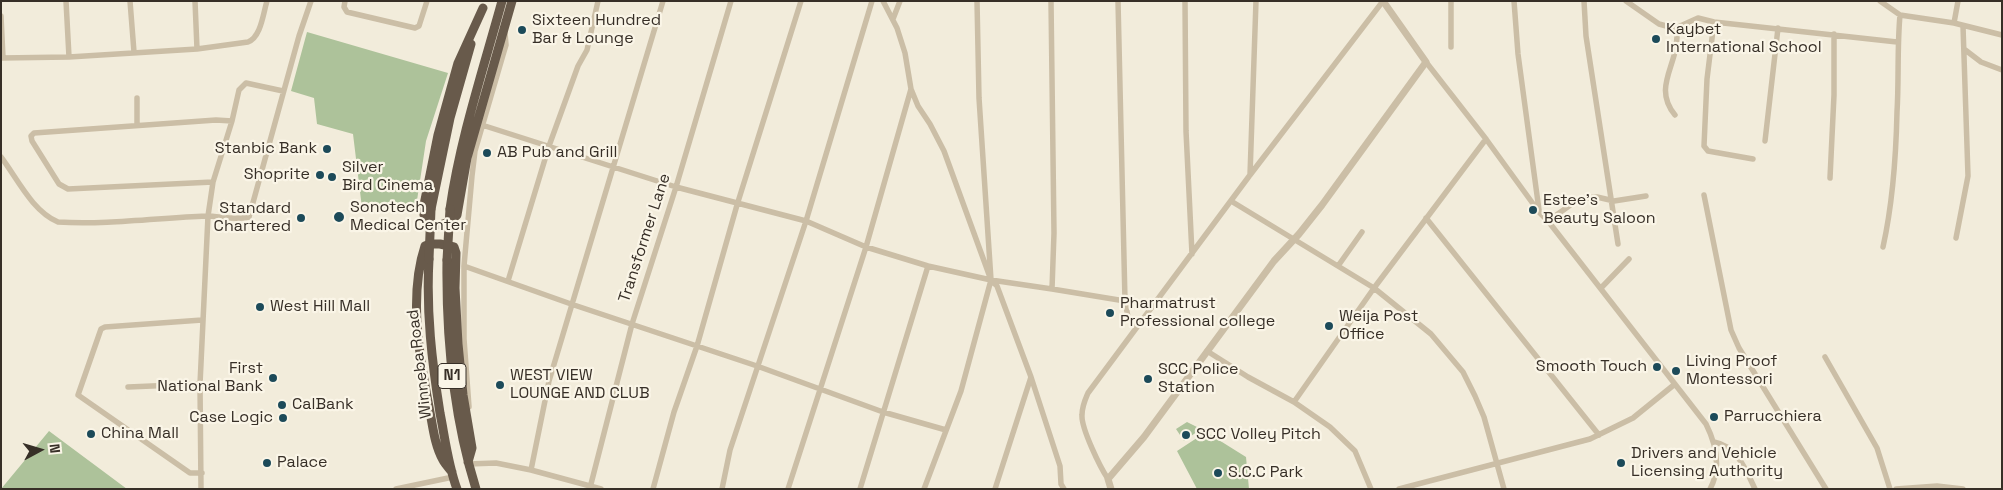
<!DOCTYPE html>
<style>
body{margin:0}
#map{position:relative;width:2003px;height:490px;overflow:hidden;background:#f2ecdb;font-family:"Space Grotesk",sans-serif}
canvas{display:block}
.frame{position:absolute;inset:0;border:2px solid #372f27;pointer-events:none}
.north{position:absolute;left:15px;top:425px;width:50px;height:50px;-webkit-text-stroke:4px #faf5e7;paint-order:stroke;rotate:84deg;font-size:14px;font-weight:700;line-height:20px;text-align:center;color:#372f27}
.north::after{content:'';display:block;margin:auto;width:18px;height:22px;background:#372f27;clip-path:polygon(50% 0,100% 100%,50% 72%,0 100%)}
</style>
<div id="map">
<canvas width="2003" height="490"></canvas>
<div class="frame"></div>
<div class="north">N</div>
</div>
<script>
const ctx = document.querySelector('canvas').getContext('2d');
ctx.lineJoin = 'round';
function paint(path, color) { ctx.fillStyle = color; ctx.fill(path, 'evenodd'); }
function strokePath(path, color, width, dash) { ctx.strokeStyle = color; ctx.lineWidth = width; ctx.lineCap = dash ? 'butt' : 'round'; ctx.setLineDash(dash || []); ctx.stroke(path); }
function label(font, color, halo, rows, align = 'center') {
  ctx.font = font + ' "Space Grotesk",sans-serif'; ctx.lineWidth = 4.5; ctx.setLineDash([]); ctx.textBaseline = 'middle'; ctx.strokeStyle = halo; ctx.fillStyle = color; for (const [text, x, y, turn = 0] of rows) {
    ctx.save(); ctx.translate(x, y); ctx.rotate((+turn || 0) * Math.PI / 180); ctx.textAlign = isNaN(turn) ? turn : align; if (halo) ctx.strokeText(text, 0, 0); ctx.fillText(text, 0, 0); ctx.restore();
  }
}
const green = new Path2D(`
 M 307,32 L 448,73 L 426,141 L 416,207 L 362,208 L 353,134 L 317,124 L 314,98 L 291,91 Z
 M 1187,422 L 1201,429 L 1184,441 L 1176,429 Z
 M 49,431 L 127,489 L 1,489 Z
 M 1206,432 L 1246,457 L 1249,489 L 1197,489 L 1177,451 Z`);
const minor = new Path2D(`
 M 66,1 L 69,57
 M 130,1 L 134,52
 M 195,1 L 197,49
 M 345,1 L 344,7 L 347,12 L 415,28 L 419,26 L 427,1
 M 883,1 L 897,28 L 905,53 L 911,89 L 918,106 L 930,124 L 944,151 L 991,280 L 997,286 L 1031,377 L 1060,466 L 1061,484 L 1064,489
 M 1051,1 L 1054,233 L 1052,289 L 1125,301
 M 1118,1 L 1125,301 L 1128,317 L 1138,326
 M 1185,1 L 1186,131 L 1192,254
 M 1451,1 L 1451,47
 M 1514,1 L 1518,54 L 1539,210
 M 1584,1 L 1586,36 L 1618,244
 M 1626,1 L 1659,24 L 1670,27 L 1678,27 L 1698,18 L 1714,22 L 1897,42
 M 1880,1 L 1900,15 L 1954,23 L 2002,35
 M 1,16 L 3,58
 M 893,19 L 900,1
 M 1714,22 L 1707,79 L 1704,146 L 1708,151 L 1753,159
 M 1954,23 L 1958,1
 M 1964,49 L 1981,62 L 2002,70
 M 1,58 L 69,57 L 197,49 L 248,42 C 261,37 263,14 267,1
 M 1426,62 L 1486,139 L 1539,212 L 1548,221 L 1706,424 C 1716,444 1722,467 1710,489
 M 137,98 L 137,125
 M 1675,115 C 1655,91 1672,71 1676,47 C 1677,40 1677,33 1678,27
 M 482,125 L 676,187 L 806,221 L 866,247 L 928,266 L 991,280 L 1052,289
 M 1765,141 L 1778,28
 M 1,157 C 17,178 32,211 58,222 C 105,225 158,218 206,216 C 220,216 235,221 249,217 L 299,36 L 311,1
 M 1250,175 L 1256,1
 M 1830,178 L 1834,95 L 1834,34
 M 213,182 L 68,189 L 59,184 L 32,141 L 31,136 L 34,133 L 216,120 L 232,121
 M 1704,195 L 1731,330 L 1739,348 L 1826,489
 M 1231,201 L 1374,288 L 1431,334 L 1463,372 L 1475,396 L 1484,417 L 1504,489
 M 1426,218 L 1599,435
 M 1548,221 L 1576,201 L 1585,198 L 1597,197 L 1614,201 L 1646,196
 M 1956,238 L 1968,176 L 1963,26
 M 1883,247 C 1893,202 1896,157 1897,112 C 1899,80 1897,48 1900,15
 M 464,266 L 571,304 L 757,366 L 883,412 L 946,430
 M 1338,266 L 1362,232
 M 508,281 L 549,146 L 578,66 L 587,50 L 598,1
 M 1601,288 L 1629,259
 M 1207,351 L 1248,377 L 1294,402 L 1330,427 L 1355,451 L 1371,489
 M 1825,357 L 1877,448 L 1890,489
 M 128,387 L 200,384
 M 1294,402 L 1374,288 L 1486,139
 M 469,407 L 464,339 L 464,266 L 472,176 L 475,151 L 503,55 L 506,45 L 505,33
 M 1714,442 C 1737,446 1746,470 1755,489
 M 468,464 L 496,463 L 531,470 L 601,489
 M 531,470 L 549,381 L 663,1
 M 202,473 L 190,473 L 78,395 L 101,329 L 105,327 L 202,320
 M 1108,479 C 1100,467 1081,428 1082,415 C 1082,406 1085,400 1088,393 L 1250,175 L 1383,1
 M 591,484 L 632,324 L 676,187 L 731,1
 M 201,489 L 200,384 L 208,216 L 213,182 L 232,121 L 239,90 L 246,83 L 283,91
 M 396,489 L 453,477
 M 653,489 L 674,412 L 697,346 L 737,205 L 801,1
 M 722,489 L 730,450 L 806,221 L 872,1
 M 788,489 L 866,247 L 911,89
 M 860,489 L 928,266
 M 924,489 L 961,391 L 991,280 L 979,98 L 977,1
 M 995,489 L 1031,377
 M 1399,489 L 1590,439 L 1633,418 L 1675,384
 M 1896,489 L 1937,486 L 1963,489`);
const tertiary = new Path2D(`
 M 1111,489 L 1108,479 L 1144,437 L 1274,261 L 1299,234 L 1322,205 L 1426,62 L 1383,1`);
const trunk = new Path2D(`
 M 483,8 L 458,63 L 438,135 L 424,205 L 424,215 L 426,220 L 431,224 L 440,225 L 449,222 L 457,215 L 467,158 L 512,1
 M 431,209 L 450,118 L 471,44
 M 450,209 C 460,139 483,70 502,1
 M 429,259 C 426,312 432,362 440,413 C 445,438 448,465 457,489
 M 447,260 C 446,338 453,415 476,489
 M 452,472 C 449,468 445,464 443,460 C 435,446 433,428 430,412 C 420,361 408,297 425,246 L 430,244 L 440,244 L 454,247 L 456,253 L 455,288 L 458,344 L 463,395 L 472,448 L 468,462`);
const trunkBridge = new Path2D(`
 M 429,259 L 431,209
 M 447,260 L 450,209`);
const markers = [
 [522,30,5,"#1c4a59"],
 [1656,39,5,"#1c4a59"],
 [327,149,5,"#1c4a59"],
 [487,153,5,"#1c4a59"],
 [320,175,5,"#1c4a59"],
 [332,177,5,"#1c4a59"],
 [1533,210,5,"#1c4a59"],
 [339,217,6,"#1c4a59"],
 [301,218,5,"#1c4a59"],
 [260,307,5,"#1c4a59"],
 [1110,313,5,"#1c4a59"],
 [1329,326,5,"#1c4a59"],
 [1657,367,5,"#1c4a59"],
 [1676,371,5,"#1c4a59"],
 [273,378,5,"#1c4a59"],
 [1148,379,5,"#1c4a59"],
 [500,385,5,"#1c4a59"],
 [282,405,5,"#1c4a59"],
 [1714,417,5,"#1c4a59"],
 [283,418,5,"#1c4a59"],
 [91,434,5,"#1c4a59"],
 [1186,435,5,"#1c4a59"],
 [267,463,5,"#1c4a59"],
 [1621,463,5,"#1c4a59"],
 [1218,473,5,"#1c4a59"]
];
const shields = [
 [452,376,28]
];
const shieldNames = [
 ["N1",452,376]
];
const poiNames = [
 ["Sixteen Hundred",532,21],
 ["Bar & Lounge",532,39],
 ["Kaybet",1666,30],
 ["International School",1666,48],
 ["Stanbic Bank",317,149,"right"],
 ["AB Pub and Grill",497,153],
 ["Silver",342,168],
 ["Bird Cinema",342,186],
 ["Shoprite",310,175,"right"],
 ["Estee's",1543,201],
 ["Beauty Saloon",1543,219],
 ["Sonotech",350,208],
 ["Medical Center",350,226],
 ["Standard",291,209,"right"],
 ["Chartered",291,227,"right"],
 ["Pharmatrust",1120,304],
 ["Professional college",1120,322],
 ["West Hill Mall",270,307],
 ["Weija Post",1339,317],
 ["Office",1339,335],
 ["Living Proof",1686,362],
 ["Montessori",1686,380],
 ["Smooth Touch",1647,367,"right"],
 ["First",263,369,"right"],
 ["National Bank",263,387,"right"],
 ["SCC Police",1158,370],
 ["Station",1158,388],
 ["WEST VIEW",510,376],
 ["LOUNGE AND CLUB",510,394],
 ["CalBank",292,405],
 ["Parrucchiera",1724,417],
 ["Case Logic",273,418,"right"],
 ["China Mall",101,434],
 ["SCC Volley Pitch",1196,435],
 ["Drivers and Vehicle",1631,454],
 ["Licensing Authority",1631,472],
 ["Palace",277,463],
 ["S.C.C Park",1228,473]
];
const streetNames = [
 ["Transformer Lane",645,238,-72],
 ["Winneba Road",420,364,-97]
];
paint(green, '#adc29a');
strokePath(minor, '#cbbea6', 5.5);
strokePath(tertiary, '#cbbea6', 7);
strokePath(trunk, '#685a4b', 9);
strokePath(trunkBridge, '#685a4b', 9);
for (const [x, y, r, color] of markers) { const dot = new Path2D(); dot.arc(x, y, r, 0, 2 * Math.PI); ctx.fillStyle = color; ctx.fill(dot); strokePath(dot, '#faf5e7', 2); }
for (const [x, y, w] of shields) { const box = new Path2D(); box.roundRect(x - w / 2, y - 12.5, w, 25, 4); ctx.fillStyle = '#faf5e7'; ctx.fill(box); strokePath(box, '#372f27', 1); }
label('bold 15px', '#372f27', null, shieldNames);
label('16px', '#372f27', '#faf5e7', poiNames, 'left');
label('16px', '#372f27', '#faf5e7', streetNames);
</script>
